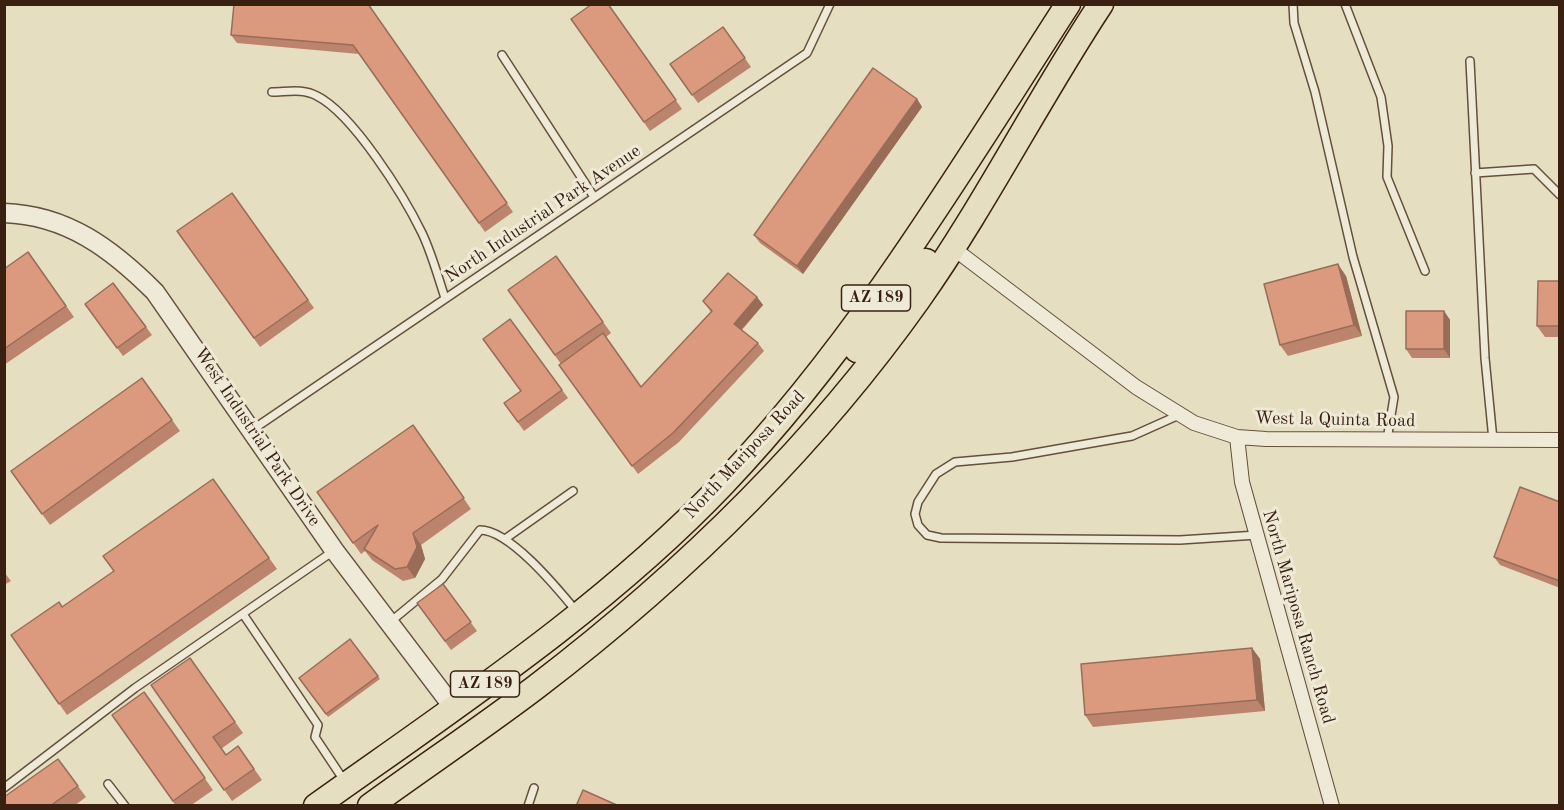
<!DOCTYPE html>
<style>
body{margin:0}
#map{position:relative;width:1564px;height:810px;overflow:hidden;background:#e6dec1;font-family:"Old Standard TT",serif}
canvas{display:block}
.frame{position:absolute;inset:0;border:6px solid #392010;pointer-events:none}
</style>
<div id="map">
<canvas width="1564" height="810"></canvas>
<div class="frame"></div>
</div>
<script>
const ctx = document.querySelector('canvas').getContext('2d');
ctx.lineJoin = 'round';
function strokePath(path, color, width, dash) { ctx.strokeStyle = color; ctx.lineWidth = width; ctx.lineCap = dash ? 'butt' : 'round'; ctx.setLineDash(dash || []); ctx.stroke(path); }
function paint(path, color) { ctx.fillStyle = color; ctx.fill(path, 'evenodd'); }
function label(font, color, halo, rows, align = 'center') {
  ctx.font = font + ' "Old Standard TT",serif'; ctx.lineWidth = 6; ctx.setLineDash([]); ctx.textBaseline = 'middle'; ctx.strokeStyle = halo; ctx.fillStyle = color; for (const [text, x, y, turn = 0] of rows) {
    ctx.save(); ctx.translate(x, y); ctx.rotate((+turn || 0) * Math.PI / 180); ctx.textAlign = isNaN(turn) ? turn : align; if (halo) ctx.strokeText(text, 0, 0); ctx.fillText(text, 0, 0); ctx.restore();
  }
}
const service = new Path2D(`
 M 1293,4 L 1294,23 L 1315,92 L 1353,257 L 1394,397 L 1387,440
 M 1345,4 L 1381,97 L 1388,146 L 1387,177 L 1425,271
 M 502,55 L 594,197
 M 1470,61 L 1485,358 L 1493,440
 M 272,92 C 287,92 303,88 317,96 C 353,114 404,196 422,233 C 432,254 438,277 445,298
 M 1475,173 L 1534,169 L 1560,195
 M 1179,415 L 1132,436 L 1012,457 L 955,462 L 936,474 L 918,502 L 915,514 L 918,525 L 927,535 L 941,538 L 1180,540 L 1257,535
 M 252,430 L 807,53 L 830,4
 M 505,539 L 573,491
 M 243,614 L 318,725 L 315,737 L 345,782
 M 389,623 L 442,579 L 480,530 C 510,530 558,589 577,612
 M 108,784 L 125,806
 M 4,788 L 135,688 L 332,552
 M 528,806 L 534,788`);
const minor = new Path2D(`
 M 953,248 L 1136,387 L 1194,423 L 1237,437 L 1266,439 L 1560,440
 M 1237,437 L 1242,482 L 1332,806`);
const tertiary = new Path2D(`
 M 4,213 C 67,215 112,249 155,292 L 334,550 L 453,707`);
const trunk = new Path2D(`
 M 857,350 L 926,261
 M 316,806 C 455,707 605,608 723,484 C 860,340 961,170 1068,4
 M 370,806 C 425,766 482,728 536,687 C 680,577 813,448 918,300 C 985,205 1037,101 1101,4`);
const wall = new Path2D(`
 M 368,4 L 513,212 L 485,232 L 359,54 L 237,43 L 231,35 Z
 M 608,4 L 682,109 L 650,131 L 571,19 Z
 M 723,27 L 751,67 L 698,103 L 670,64 Z
 M 917,99 L 922,107 L 803,274 L 760,243 L 754,235 Z
 M 232,193 L 314,308 L 260,347 L 177,231 Z
 M 28,252 L 74,317 L 4,365 L 4,269 Z
 M 556,256 L 611,333 L 606,337 L 641,387 L 711,312 L 703,301 L 757,297 L 763,305 L 742,330 L 758,343 L 764,351 L 679,442 L 638,474 L 565,373 L 561,364 L 508,290 Z
 M 1346,276 L 1362,336 L 1288,356 L 1280,345 Z
 M 1560,281 L 1560,337 L 1545,337 L 1537,326 Z
 M 113,283 L 152,335 L 123,356 L 85,304 Z
 M 1444,311 L 1450,320 L 1450,358 L 1412,358 L 1406,349 Z
 M 510,319 L 568,398 L 524,431 L 504,403 L 521,391 Z
 M 142,378 L 180,431 L 50,525 L 11,471 Z
 M 413,425 L 471,509 L 421,545 L 425,559 L 415,578 L 403,581 L 372,560 L 365,551 L 361,554 L 317,492 Z
 M 213,479 L 277,569 L 67,715 L 11,635 L 63,607 L 114,571 Z
 M 1560,502 L 1560,588 L 1500,565 L 1494,557 Z
 M 4,572 L 11,581 L 4,585 Z
 M 443,584 L 477,631 L 451,650 L 417,603 Z
 M 1252,648 L 1260,659 L 1265,711 L 1093,727 L 1085,715 Z
 M 190,658 L 243,733 L 221,749 L 226,755 L 238,746 L 262,780 L 232,801 L 151,685 Z
 M 378,676 L 380,679 L 328,717 L 299,678 Z
 M 144,692 L 213,790 L 190,806 L 176,806 L 112,715 Z
 M 58,759 L 86,797 L 74,806 L 4,806 Z`);
const shadedWall = new Path2D(`
 M 917,99 L 922,107 L 803,274 L 797,266 Z
 M 1338,264 L 1346,276 L 1362,336 L 1354,325 Z
 M 757,297 L 763,305 L 739,332 L 734,324 Z
 M 1444,311 L 1450,320 L 1450,358 L 1444,349 Z
 M 413,533 L 421,545 L 425,559 L 415,578 L 407,567 Z
 M 1252,648 L 1260,659 L 1265,711 L 1257,700 Z`);
const building = new Path2D(`
 M 234,4 L 368,4 L 507,203 L 479,223 L 353,45 L 231,35 Z
 M 592,4 L 608,4 L 676,100 L 644,122 L 571,19 Z
 M 723,27 L 745,58 L 692,95 L 670,64 Z
 M 873,68 L 917,99 L 797,266 L 754,235 Z
 M 232,193 L 308,300 L 254,338 L 177,231 Z
 M 28,252 L 66,306 L 4,349 L 4,269 Z
 M 556,256 L 603,322 L 555,355 L 508,290 Z
 M 1338,264 L 1354,325 L 1280,345 L 1264,284 Z
 M 728,273 L 757,297 L 734,324 L 758,343 L 673,433 L 632,466 L 559,365 L 603,333 L 641,387 L 712,311 L 703,301 Z
 M 1538,281 L 1560,281 L 1560,326 L 1537,326 Z
 M 113,283 L 146,327 L 117,348 L 85,304 Z
 M 1406,311 L 1444,311 L 1444,349 L 1406,349 Z
 M 510,319 L 562,390 L 518,422 L 504,403 L 521,391 L 483,339 Z
 M 142,378 L 172,420 L 42,514 L 11,471 Z
 M 413,425 L 464,498 L 413,533 L 417,547 L 407,567 L 395,569 L 364,549 L 378,525 L 353,543 L 317,492 Z
 M 213,479 L 269,558 L 59,704 L 11,635 L 59,602 L 62,607 L 114,571 L 103,556 Z
 M 1520,487 L 1560,502 L 1560,581 L 1494,557 Z
 M 443,584 L 471,622 L 445,641 L 417,603 Z
 M 350,639 L 378,676 L 326,714 L 299,678 Z
 M 1252,648 L 1257,700 L 1085,715 L 1081,664 Z
 M 190,658 L 235,722 L 213,737 L 226,755 L 238,746 L 254,769 L 224,790 L 151,685 Z
 M 144,692 L 205,778 L 173,801 L 112,715 Z
 M 58,759 L 78,786 L 50,806 L 4,806 L 4,797 Z
 M 583,790 L 619,806 L 576,806 Z`);
const shields = [
 [876,298,69],
 [485,684,69]
];
const shieldNames = [
 ["AZ 189",876,298],
 ["AZ 189",485,684]
];
const streetNames = [
 ["North Industrial Park Avenue",543,214,-34],
 ["West la Quinta Road",1335,420,1],
 ["West Industrial Park Drive",257,437,56],
 ["North Mariposa Road",745,455,-47],
 ["North Mariposa Ranch Road",1298,617,74]
];
strokePath(service, '#64503c', 10);
strokePath(minor, '#64503c', 16);
strokePath(tertiary, '#64503c', 21);
strokePath(trunk, '#392010', 27);
strokePath(service, '#efead7', 7);
strokePath(minor, '#efead7', 14);
strokePath(tertiary, '#efead7', 18);
strokePath(trunk, '#e6dec1', 24);
paint(wall, '#bc846c');
paint(shadedWall, '#996c58');
paint(building, '#db9a7e');
strokePath(building, '#996c58', 1.5);
for (const [x, y, w] of shields) { const box = new Path2D(); box.roundRect(x - w / 2, y - 13, w, 26, 4.5); ctx.fillStyle = '#efead7'; ctx.fill(box); strokePath(box, '#392010', 1.5); }
label('bold 16px', '#392010', null, shieldNames);
label('18px', '#392010', '#efead7', streetNames);
</script>
